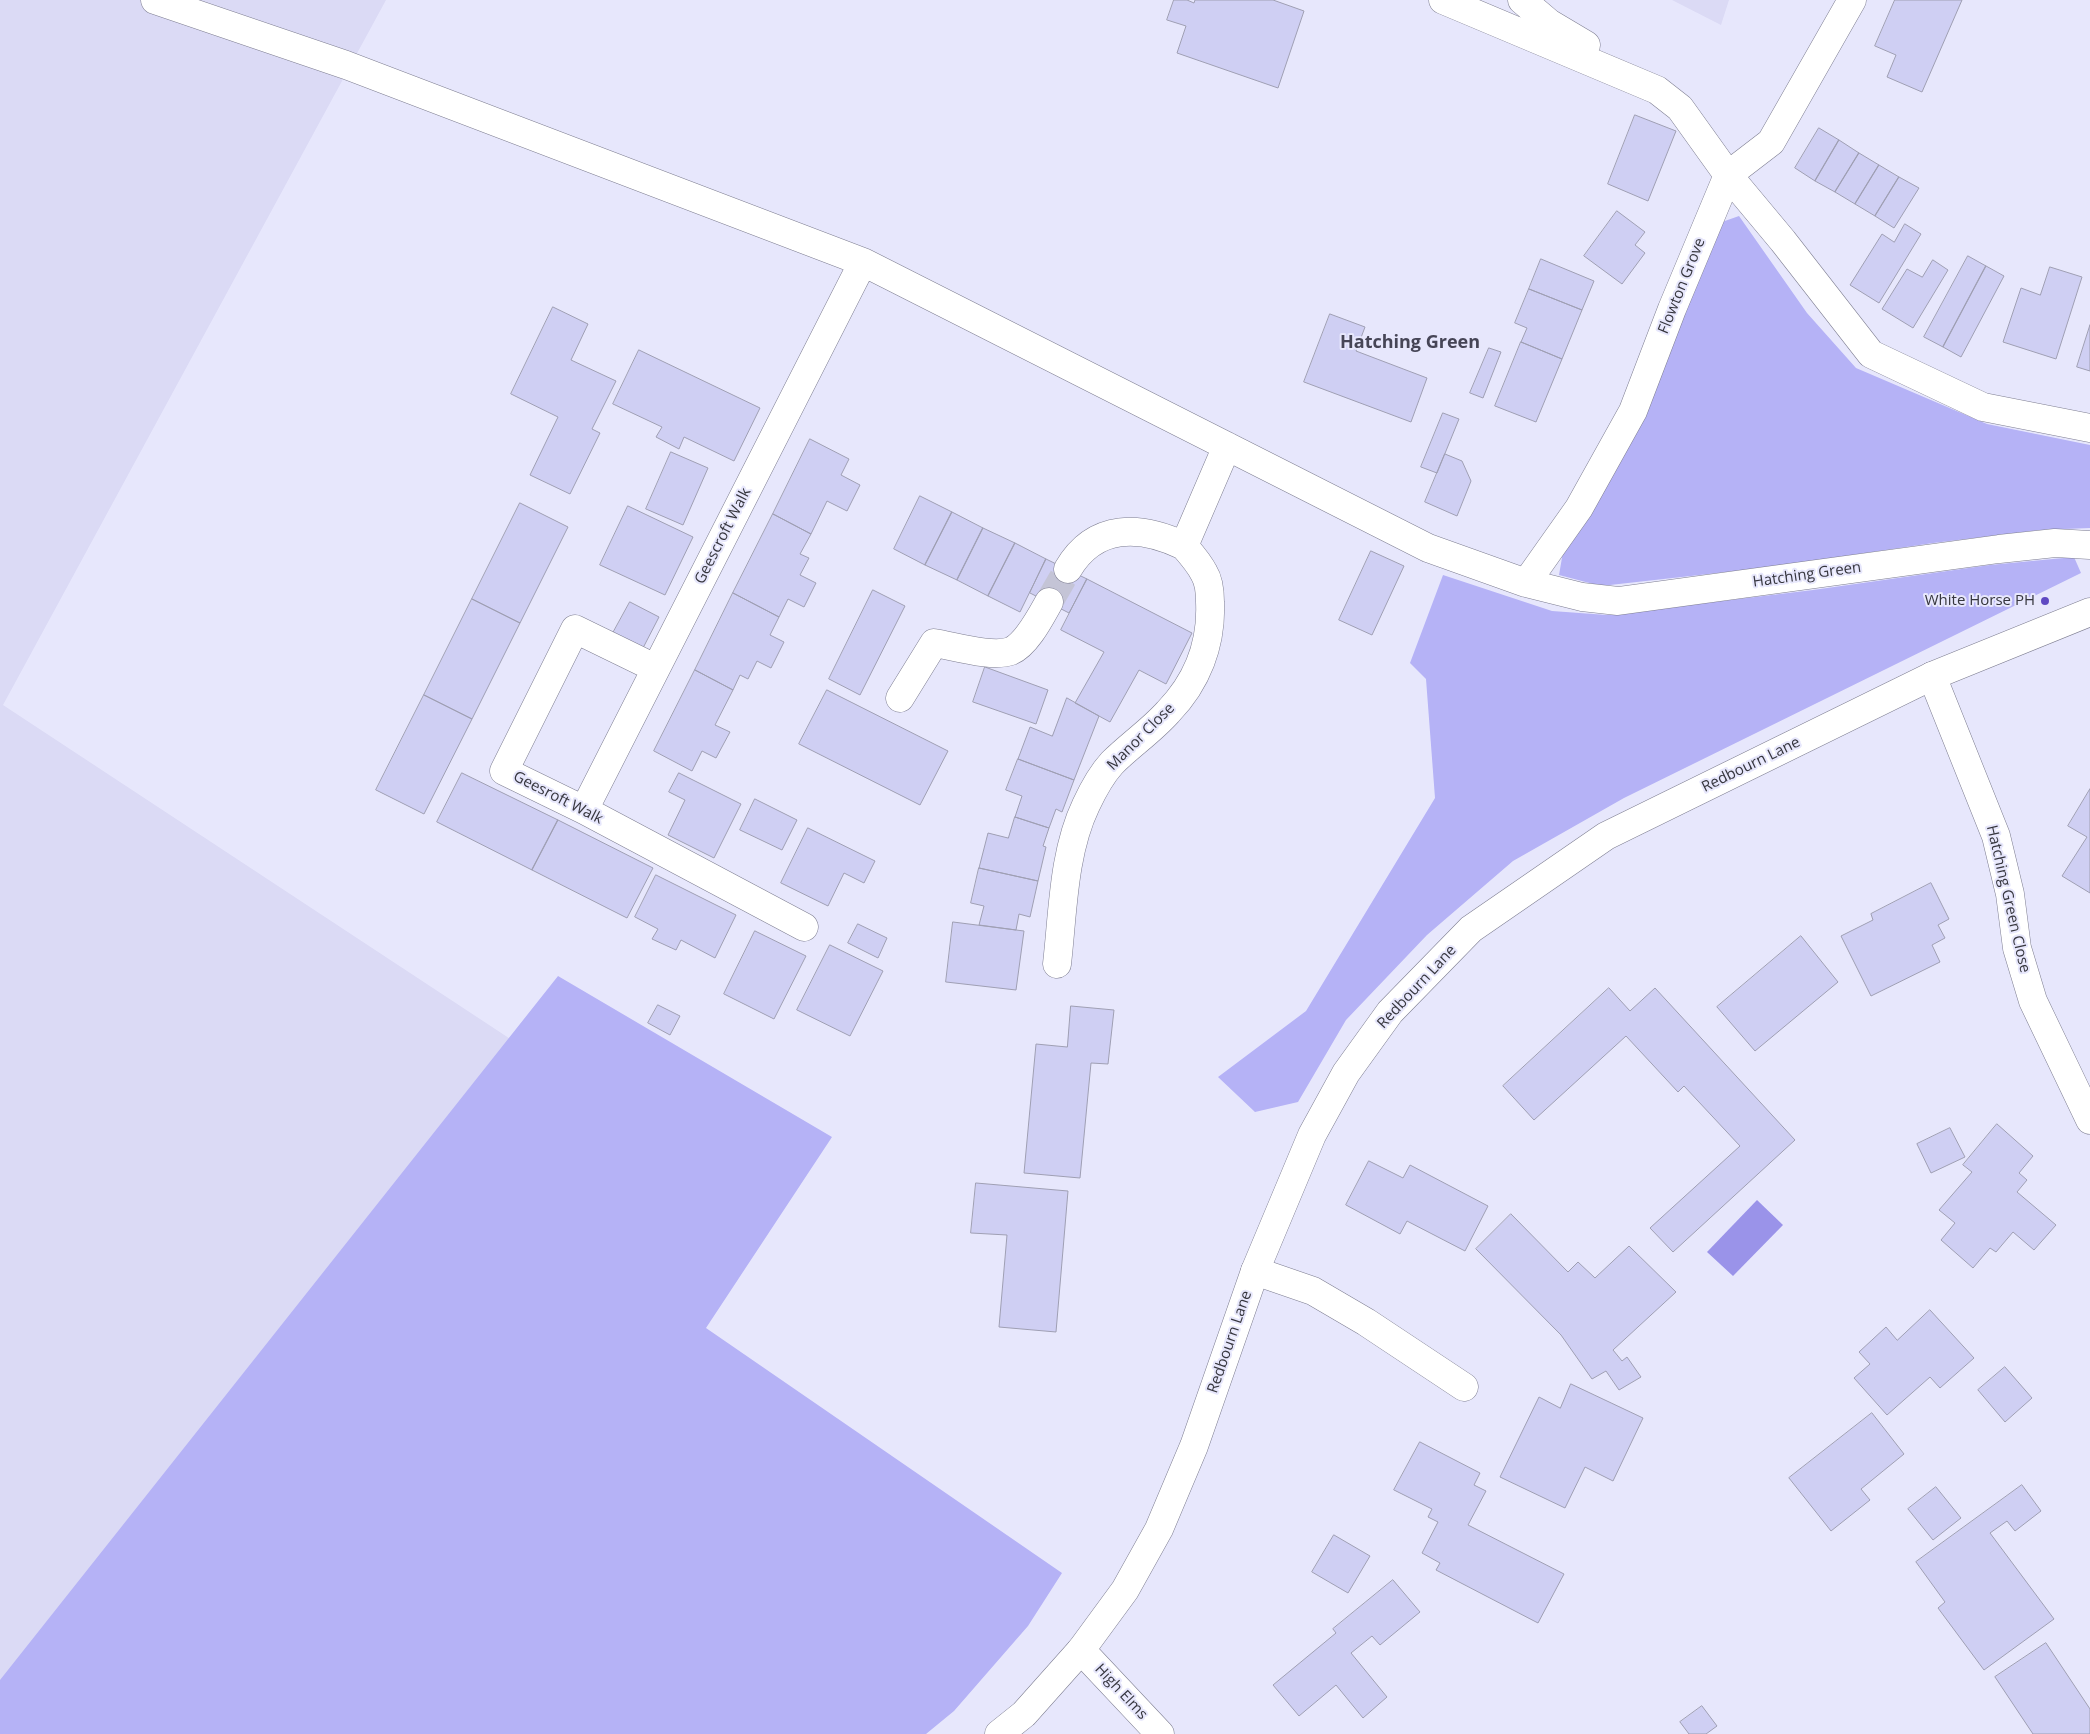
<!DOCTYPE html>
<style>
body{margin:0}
canvas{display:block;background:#e7e7fc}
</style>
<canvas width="2090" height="1734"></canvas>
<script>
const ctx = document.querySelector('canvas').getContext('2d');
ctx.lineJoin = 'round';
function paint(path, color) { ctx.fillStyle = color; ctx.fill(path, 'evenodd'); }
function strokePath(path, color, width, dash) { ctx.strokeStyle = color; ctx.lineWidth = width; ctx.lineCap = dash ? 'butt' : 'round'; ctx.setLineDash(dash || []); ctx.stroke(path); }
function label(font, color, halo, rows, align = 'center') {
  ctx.font = font + ' "Open Sans",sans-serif'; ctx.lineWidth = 4; ctx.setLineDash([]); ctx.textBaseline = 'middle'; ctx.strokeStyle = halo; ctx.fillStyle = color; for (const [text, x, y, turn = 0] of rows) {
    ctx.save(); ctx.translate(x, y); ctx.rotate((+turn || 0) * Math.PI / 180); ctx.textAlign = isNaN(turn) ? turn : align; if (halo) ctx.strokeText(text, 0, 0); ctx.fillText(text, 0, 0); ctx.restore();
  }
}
const built = new Path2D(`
 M 0,0 L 386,0 L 3,705 L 720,1177 L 0,1734 Z
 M 1672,0 L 1729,0 L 1721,25 Z`);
const green = new Path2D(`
 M 1739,216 L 1807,313 L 1856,368 L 1987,424 L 2090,445 L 2090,528 L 2040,530 L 1933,543 L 1771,567 L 1601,586 L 1559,575 L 1563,552 L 1722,222 Z
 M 2074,557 L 2081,573 L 1624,798 L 1513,861 L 1427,935 L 1346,1020 L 1298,1102 L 1255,1112 L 1218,1077 L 1306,1011 L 1435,798 L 1426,679 L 1410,663 L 1443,575 L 1552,611 L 1607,615 L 1813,590 L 1990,565 Z
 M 558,976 L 832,1137 L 706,1328 L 1062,1573 L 1028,1626 L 954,1711 L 926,1734 L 0,1734 L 0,1680 Z`);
const water = new Path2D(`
 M 1757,1200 L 1783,1225 L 1733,1276 L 1707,1252 Z`);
const building = new Path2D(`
 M 1174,0 L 1187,0 L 1194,3 L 1195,0 L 1273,0 L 1304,11 L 1278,88 L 1177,53 L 1186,26 L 1167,20 Z
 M 1895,0 L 1962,0 L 1922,92 L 1887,77 L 1896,55 L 1875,46 Z
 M 1635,115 L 1676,131 L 1648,201 L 1608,184 Z
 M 1819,128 L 1839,140 L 1815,181 L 1795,168 Z
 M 1839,140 L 1859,153 L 1835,192 L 1815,181 Z
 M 1859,153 L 1879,165 L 1855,204 L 1835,192 Z
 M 1879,165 L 1899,177 L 1875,216 L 1855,204 Z
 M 1899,177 L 1919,188 L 1894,228 L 1875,216 Z
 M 1617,211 L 1645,232 L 1635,245 L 1645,253 L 1622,284 L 1584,256 Z
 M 1905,224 L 1921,234 L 1879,303 L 1850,285 L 1882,234 L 1894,242 Z
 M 1968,256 L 1986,266 L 1943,347 L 1924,337 Z
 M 1541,259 L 1594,281 L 1582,310 L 1529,289 Z
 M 1933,260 L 1948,270 L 1913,328 L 1882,309 L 1907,269 L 1922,277 Z
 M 1986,266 L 2004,276 L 1961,357 L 1943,347 Z
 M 2050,267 L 2082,277 L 2056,359 L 2003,342 L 2021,288 L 2040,295 Z
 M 1529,289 L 1582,310 L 1562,359 L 1521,342 L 1527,328 L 1515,323 Z
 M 553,307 L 588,324 L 571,360 L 616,381 L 592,429 L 600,433 L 570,494 L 530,475 L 558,417 L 511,394 Z
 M 1330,314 L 1365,327 L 1356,351 L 1427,378 L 1411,422 L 1304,382 Z
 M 2090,325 L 2090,371 L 2077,367 Z
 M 1521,342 L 1562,359 L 1536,422 L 1495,406 Z
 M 1489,348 L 1501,352 L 1483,398 L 1470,393 Z
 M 639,350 L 760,408 L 734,461 L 684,437 L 679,449 L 656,437 L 662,427 L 613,404 Z
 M 1443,413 L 1459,419 L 1437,473 L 1421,467 Z
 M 810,439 L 849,459 L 841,475 L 860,485 L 847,511 L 827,501 L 811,534 L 773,514 Z
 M 671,452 L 708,468 L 683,525 L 646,509 Z
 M 1445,454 L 1462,461 L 1471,481 L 1457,516 L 1425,502 Z
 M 920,496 L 952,512 L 925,565 L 894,549 Z
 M 520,503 L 568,527 L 520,623 L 472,599 Z
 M 628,506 L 693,537 L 665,595 L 600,565 Z
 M 952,512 L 983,528 L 957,580 L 925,565 Z
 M 773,514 L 811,534 L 800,554 L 809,558 L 800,575 L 816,583 L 804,607 L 788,599 L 779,617 L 733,593 Z
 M 983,528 L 1015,543 L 988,596 L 957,580 Z
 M 1015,543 L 1046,559 L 1020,612 L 988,596 Z
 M 1371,551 L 1404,566 L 1372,635 L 1339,620 Z
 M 1046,559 L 1087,579 L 1069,613 L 1030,593 Z
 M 1087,579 L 1192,633 L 1166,684 L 1139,670 L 1110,722 L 1075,703 L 1104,652 L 1061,630 Z
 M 873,590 L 905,606 L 860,695 L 829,679 Z
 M 733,593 L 779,617 L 770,635 L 784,642 L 771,668 L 757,661 L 748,679 L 740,675 L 733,690 L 695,670 Z
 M 472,599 L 520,623 L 472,719 L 424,695 Z
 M 630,602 L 659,617 L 643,648 L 613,633 Z
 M 985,667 L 1048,690 L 1036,724 L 973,702 Z
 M 695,670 L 733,690 L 715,725 L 730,732 L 716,758 L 702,751 L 692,771 L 654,751 Z
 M 827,690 L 948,751 L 920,805 L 799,744 Z
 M 424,695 L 472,719 L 424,814 L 376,790 Z
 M 1067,698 L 1099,716 L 1074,780 L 1018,759 L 1030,727 L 1052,736 Z
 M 1018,759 L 1074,780 L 1062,812 L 1056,809 L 1049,828 L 1015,817 L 1022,796 L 1006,790 Z
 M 462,773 L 558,820 L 532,870 L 437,822 Z
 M 679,773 L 741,804 L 714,858 L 668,835 L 685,800 L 669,792 Z
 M 2090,789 L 2090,893 L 2062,876 L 2087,837 L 2068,826 Z
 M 755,799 L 797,820 L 782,850 L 740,830 Z
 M 1015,817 L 1049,828 L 1043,846 L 1046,847 L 1038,881 L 979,868 L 988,833 L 1008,838 Z
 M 558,820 L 653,868 L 627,918 L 532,870 Z
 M 808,828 L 875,861 L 864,883 L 844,873 L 828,906 L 781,883 Z
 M 979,868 L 1038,881 L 1030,917 L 1019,914 L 1016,930 L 979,925 L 984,906 L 971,903 Z
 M 656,875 L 736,915 L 715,958 L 681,940 L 676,950 L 652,939 L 658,929 L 635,917 Z
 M 1931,883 L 1949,919 L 1938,925 L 1945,938 L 1932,945 L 1940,962 L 1871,996 L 1841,936 L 1873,920 L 1871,914 Z
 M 953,922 L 1024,931 L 1016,990 L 946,982 Z
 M 858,924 L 887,938 L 878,958 L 848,943 Z
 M 755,931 L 806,956 L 774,1019 L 724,994 Z
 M 1801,936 L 1838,982 L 1755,1051 L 1717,1007 Z
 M 830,945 L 883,971 L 850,1036 L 797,1010 Z
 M 1609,988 L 1630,1011 L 1655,988 L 1795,1140 L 1673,1252 L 1650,1228 L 1740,1146 L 1684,1086 L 1678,1092 L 1626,1036 L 1534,1120 L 1503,1086 Z
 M 658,1005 L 680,1016 L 670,1035 L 648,1023 Z
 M 1071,1006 L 1114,1010 L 1108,1064 L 1091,1063 L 1080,1178 L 1024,1173 L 1036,1044 L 1067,1047 Z
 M 1997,1124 L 2033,1156 L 2019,1173 L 2027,1180 L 2017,1192 L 2056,1225 L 2034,1250 L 2013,1232 L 1996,1252 L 1990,1248 L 1973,1268 L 1941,1240 L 1955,1223 L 1939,1210 L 1972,1172 L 1963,1165 Z
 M 1950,1128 L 1965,1157 L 1931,1173 L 1917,1144 Z
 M 1369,1161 L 1403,1178 L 1410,1165 L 1488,1206 L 1465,1251 L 1407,1221 L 1400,1234 L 1346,1205 Z
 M 976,1183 L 1068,1191 L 1056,1332 L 999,1327 L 1007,1235 L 971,1233 Z
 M 1511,1214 L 1568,1272 L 1578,1262 L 1595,1278 L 1629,1246 L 1676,1292 L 1613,1350 L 1622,1361 L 1627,1357 L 1641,1377 L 1619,1390 L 1606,1371 L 1592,1379 L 1561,1335 L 1476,1249 Z
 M 1930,1310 L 1974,1358 L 1940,1388 L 1930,1377 L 1887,1415 L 1854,1378 L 1870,1364 L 1859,1352 L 1886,1327 L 1897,1340 Z
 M 2005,1367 L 2032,1398 L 2005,1422 L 1978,1390 Z
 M 1571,1384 L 1643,1418 L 1613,1481 L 1585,1467 L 1565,1508 L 1500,1477 L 1539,1397 L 1560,1408 Z
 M 1872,1413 L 1904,1454 L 1861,1489 L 1870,1500 L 1831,1531 L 1789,1478 Z
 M 1420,1442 L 1480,1473 L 1474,1485 L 1486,1491 L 1468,1525 L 1564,1574 L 1538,1623 L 1436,1570 L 1440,1563 L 1422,1553 L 1438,1522 L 1428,1517 L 1432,1509 L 1394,1490 Z
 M 2022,1485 L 2041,1511 L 2015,1531 L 2007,1521 L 1990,1533 L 2054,1619 L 1984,1670 L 1938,1608 L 1945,1602 L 1916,1562 Z
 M 1936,1487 L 1961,1518 L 1933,1540 L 1908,1509 Z
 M 1334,1535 L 1370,1556 L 1348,1593 L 1312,1572 Z
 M 1393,1580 L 1420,1612 L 1380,1645 L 1372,1636 L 1351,1653 L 1387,1697 L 1363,1718 L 1336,1685 L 1299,1716 L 1273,1685 L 1336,1633 L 1333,1629 Z
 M 2046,1643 L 2090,1709 L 2090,1734 L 2033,1734 L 1995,1677 Z
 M 1702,1706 L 1717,1726 L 1706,1734 L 1689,1734 L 1680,1722 Z`);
const minorTunnel = new Path2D(`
 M 1049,602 L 1068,569`);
const minor = new Path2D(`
 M 155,0 L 346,65 L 863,262 L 1428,548 L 1526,583 L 1582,597 L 1618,601 L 1999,549 L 2055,543 L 2090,545
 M 1443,0 L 1657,90 L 1680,108 L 1728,175 L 1783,241 L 1871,354 L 1983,407 L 2090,428
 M 1522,0 L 1549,23 L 1586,45
 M 1068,569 C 1095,523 1141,525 1184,546 L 1227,446
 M 1526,583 L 1579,508 L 1633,411 L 1672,309 L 1728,175 L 1771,142 L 1852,0
 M 655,668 L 575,629 L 504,771 L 584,810 L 804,927
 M 1932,676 L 1996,836 L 2010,894 L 2017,948 L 2033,1001 L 2090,1120
 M 900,698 L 934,643 C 954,646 992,658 1011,651 C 1027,644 1041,616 1049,602
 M 584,810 L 863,262
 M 1057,964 C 1063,912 1063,853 1086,805 C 1093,790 1101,775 1112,763 C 1130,745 1151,731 1168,712 C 1197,682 1212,644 1210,602 C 1210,593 1209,581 1204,573 C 1199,563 1191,554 1184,546
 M 1255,1271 L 1313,1291 L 1366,1322 L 1464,1387
 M 1081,1650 L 1160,1734`);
const major = new Path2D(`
 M 999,1734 L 1024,1714 L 1081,1650 L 1125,1590 L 1159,1529 L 1194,1446 L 1255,1271 L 1312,1135 L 1346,1073 L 1390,1012 L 1471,929 L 1606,836 L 1932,676 L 2090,612`);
const markers = [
 [2045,601,5,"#5f49c2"]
];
const streetNames = [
 ["Flowton Grove",1682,286,-68],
 ["Geescroft Walk",723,536,-63],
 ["Hatching Green",1807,575,-8],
 ["Manor Close",1141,737,-45],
 ["Redbourn Lane",1751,765,-26],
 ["Geesroft Walk",558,798,27],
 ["Hatching Green Close",2008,899,77],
 ["Redbourn Lane",1417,987,-47],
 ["Redbourn Lane",1230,1342,-71],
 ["High Elms",1121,1692,47]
];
const poiNames = [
 ["White Horse PH",2035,601]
];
const quarterNames = [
 ["Hatching Green",1410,343]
];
paint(built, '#dbdaf5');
paint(green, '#b5b2f6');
paint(water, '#9a93e9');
paint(building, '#cfcff3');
strokePath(building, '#9f9fb3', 1);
strokePath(minorTunnel, '#c4c4d6', 28, [28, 14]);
strokePath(minor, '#7e7e91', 29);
strokePath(major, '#7e7e91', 29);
strokePath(minor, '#fff', 28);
strokePath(major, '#fff', 28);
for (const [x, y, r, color] of markers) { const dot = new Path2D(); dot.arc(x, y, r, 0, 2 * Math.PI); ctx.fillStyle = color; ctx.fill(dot); strokePath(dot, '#e7e7fc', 2); }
label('15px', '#36363e', '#e7e7fc', streetNames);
label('15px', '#36363e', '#e7e7fc', poiNames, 'right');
label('bold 18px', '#464556', '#e7e7fc', quarterNames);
</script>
